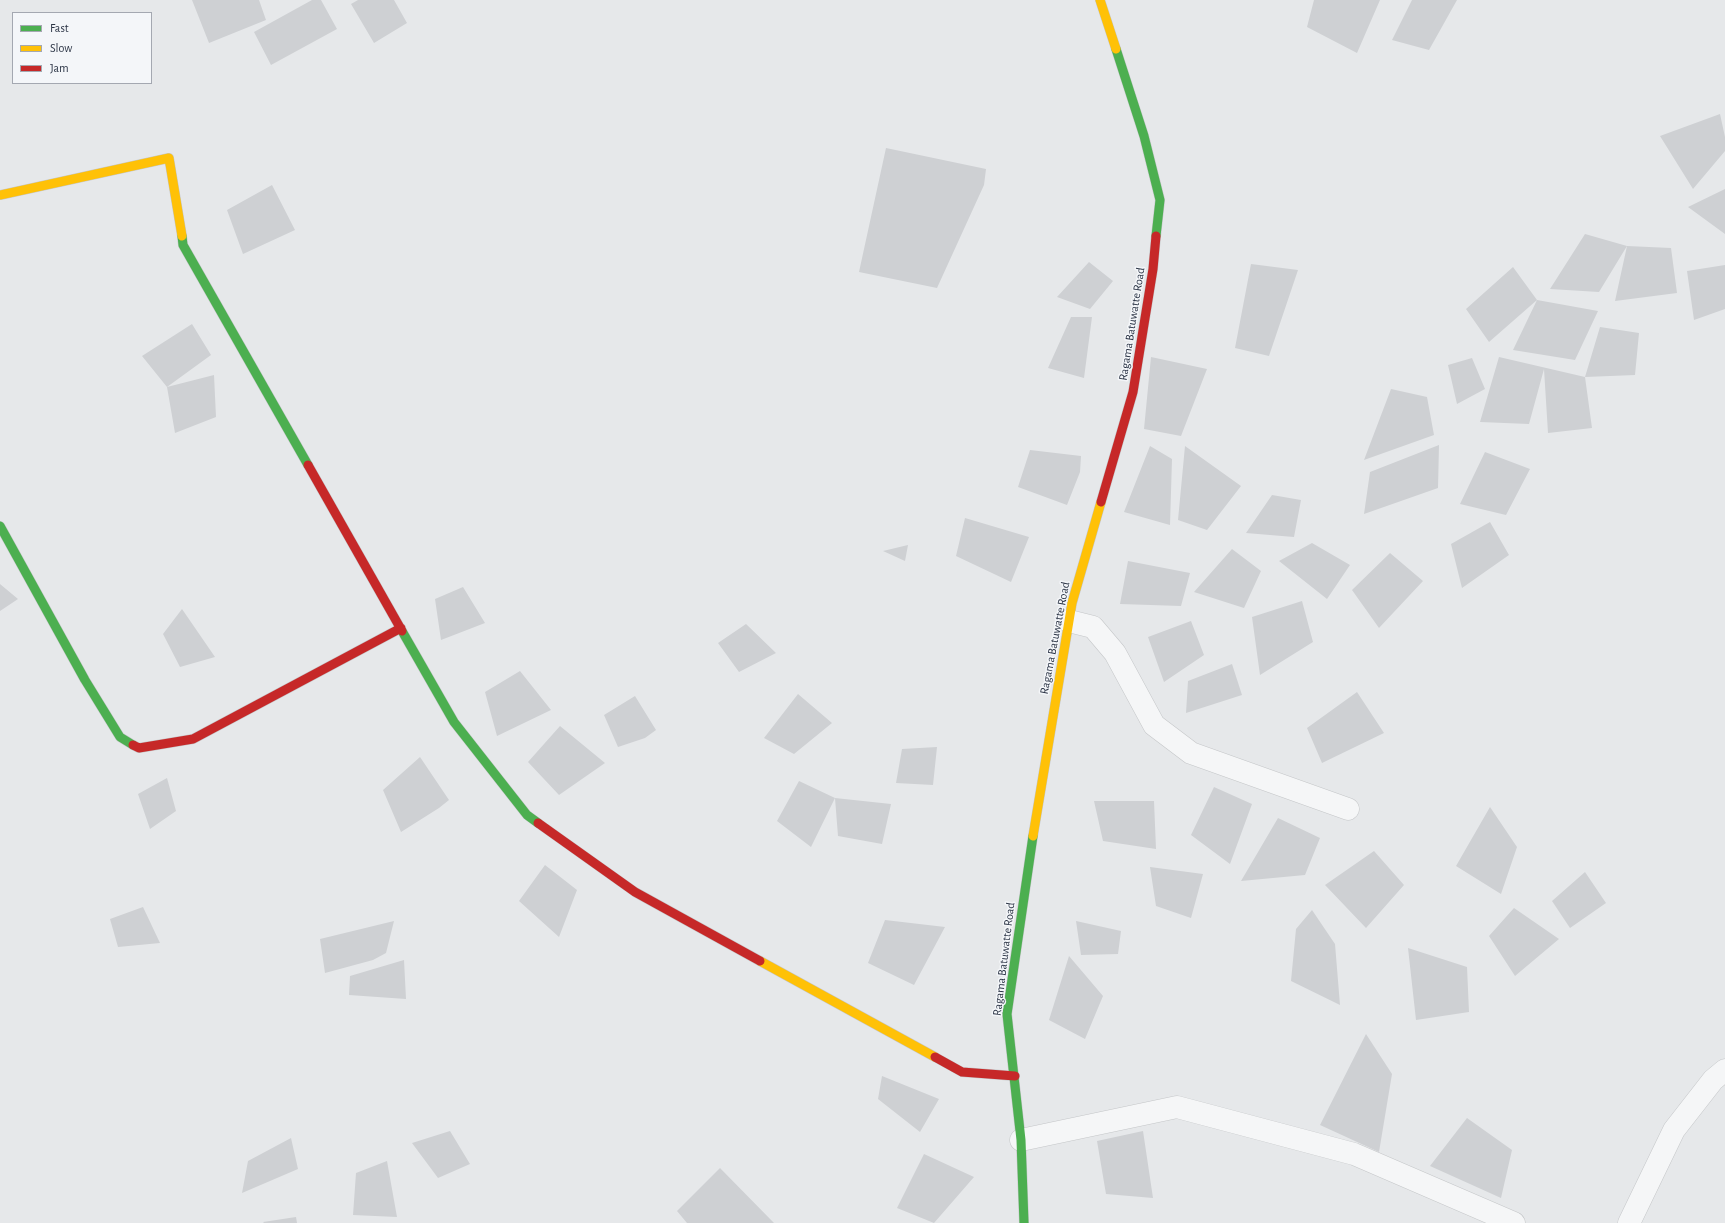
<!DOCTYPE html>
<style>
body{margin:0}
#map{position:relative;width:1725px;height:1223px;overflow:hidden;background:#e6e8ea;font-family:"Alegreya Sans",sans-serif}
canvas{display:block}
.legend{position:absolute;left:12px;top:12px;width:140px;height:72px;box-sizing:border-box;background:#f4f6f9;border:1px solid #a4a8b1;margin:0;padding:5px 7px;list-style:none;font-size:12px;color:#2b3445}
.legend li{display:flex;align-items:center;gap:8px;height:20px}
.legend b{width:20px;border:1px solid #a4a8b1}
</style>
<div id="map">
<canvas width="1725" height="1223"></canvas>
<ul class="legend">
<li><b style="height:5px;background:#4caf50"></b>Fast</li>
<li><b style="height:5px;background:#ffc107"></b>Slow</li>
<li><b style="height:5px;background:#c62828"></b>Jam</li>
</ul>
</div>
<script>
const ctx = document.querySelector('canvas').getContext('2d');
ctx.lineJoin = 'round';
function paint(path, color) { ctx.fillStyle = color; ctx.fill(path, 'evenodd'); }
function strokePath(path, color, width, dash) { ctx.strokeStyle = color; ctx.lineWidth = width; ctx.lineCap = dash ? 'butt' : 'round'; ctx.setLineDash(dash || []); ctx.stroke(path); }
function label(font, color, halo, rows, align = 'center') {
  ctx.font = font + ' "Alegreya Sans",sans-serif'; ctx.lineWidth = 3; ctx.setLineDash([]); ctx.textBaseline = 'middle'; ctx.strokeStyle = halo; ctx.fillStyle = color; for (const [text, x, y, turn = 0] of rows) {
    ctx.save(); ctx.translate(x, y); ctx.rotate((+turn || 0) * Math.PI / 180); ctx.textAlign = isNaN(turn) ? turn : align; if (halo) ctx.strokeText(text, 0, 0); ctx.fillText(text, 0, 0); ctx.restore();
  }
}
const building = new Path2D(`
 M 192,0 L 259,0 L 266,20 L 209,43 Z
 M 312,0 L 321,0 L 337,29 L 271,65 L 254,32 Z
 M 358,0 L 394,0 L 407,23 L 374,43 L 351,4 Z
 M 1314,0 L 1380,0 L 1357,53 L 1307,27 Z
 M 1412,0 L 1457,0 L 1429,50 L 1392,40 Z
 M 1720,114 L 1725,137 L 1725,151 L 1693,189 L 1660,136 Z
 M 886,148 L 986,169 L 984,185 L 937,288 L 859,272 Z
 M 272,185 L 295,230 L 243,254 L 227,210 Z
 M 1725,189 L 1725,234 L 1688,207 Z
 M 1585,234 L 1627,246 L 1671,248 L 1677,293 L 1615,301 L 1627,246 L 1599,292 L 1550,289 Z
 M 1089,262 L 1113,281 L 1090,309 L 1057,297 Z
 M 1251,264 L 1298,270 L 1269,356 L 1235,348 Z
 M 1725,265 L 1725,309 L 1694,320 L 1687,271 Z
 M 1513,267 L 1537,300 L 1489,342 L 1466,309 Z
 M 1537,300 L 1598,311 L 1575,360 L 1513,350 Z
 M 1071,317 L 1092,317 L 1084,378 L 1048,368 Z
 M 192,324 L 211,355 L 167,387 L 142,356 Z
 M 1600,327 L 1639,333 L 1635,375 L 1585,377 Z
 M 1151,357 L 1207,369 L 1181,436 L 1144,429 Z
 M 1499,357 L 1585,377 L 1592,428 L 1548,433 L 1544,369 L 1529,424 L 1480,422 Z
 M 1472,358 L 1485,389 L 1457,404 L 1448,365 Z
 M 214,375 L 216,417 L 175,433 L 167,387 Z
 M 1391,389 L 1427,397 L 1434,435 L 1364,460 Z
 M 1439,445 L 1438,488 L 1364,514 L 1370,472 Z
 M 1150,446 L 1172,459 L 1170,525 L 1124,512 Z
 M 1185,446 L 1241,486 L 1207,530 L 1178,520 Z
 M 1030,450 L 1081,456 L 1080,472 L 1067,505 L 1018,487 Z
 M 1485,452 L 1530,469 L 1506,515 L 1460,504 Z
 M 1272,495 L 1301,500 L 1294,537 L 1246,533 Z
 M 965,518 L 1029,537 L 1011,582 L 956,556 Z
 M 1490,522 L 1509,555 L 1462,588 L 1451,544 Z
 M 1312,543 L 1350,565 L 1327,599 L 1279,561 Z
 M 908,545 L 905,561 L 883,551 Z
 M 1232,549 L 1261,571 L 1244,608 L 1194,592 Z
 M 1390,553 L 1423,581 L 1379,628 L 1352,590 Z
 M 1128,561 L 1190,573 L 1181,606 L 1120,604 Z
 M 0,584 L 18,599 L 0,611 Z
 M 463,587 L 485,623 L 441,640 L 435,599 Z
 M 1302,601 L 1313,642 L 1260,675 L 1252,617 Z
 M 182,609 L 215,657 L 180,667 L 163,634 Z
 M 1191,621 L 1204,655 L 1164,682 L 1148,637 Z
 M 746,624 L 776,653 L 739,672 L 718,643 Z
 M 1232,664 L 1242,695 L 1186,713 L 1188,681 Z
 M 520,671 L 551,710 L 497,736 L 485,692 Z
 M 1357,692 L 1384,733 L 1322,763 L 1307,728 Z
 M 798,694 L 832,723 L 794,754 L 764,738 Z
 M 635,696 L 656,730 L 645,738 L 618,747 L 604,715 Z
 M 560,726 L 605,763 L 559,795 L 528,762 Z
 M 937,747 L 933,785 L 896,783 L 902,749 Z
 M 420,757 L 449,800 L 439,808 L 401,832 L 383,790 Z
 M 167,778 L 176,811 L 150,829 L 138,794 Z
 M 799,781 L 835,798 L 811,847 L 777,821 Z
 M 1214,787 L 1252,804 L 1230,864 L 1191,835 Z
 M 835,798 L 891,804 L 882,844 L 838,836 Z
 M 1094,801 L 1154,801 L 1156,849 L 1103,841 Z
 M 1490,807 L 1517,847 L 1501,894 L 1456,866 Z
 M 1278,818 L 1320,838 L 1305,875 L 1241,881 Z
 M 1374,851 L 1404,885 L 1366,928 L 1325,885 Z
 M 545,865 L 577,890 L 559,937 L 519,901 Z
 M 1150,867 L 1203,874 L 1191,918 L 1156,906 Z
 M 1585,872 L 1606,903 L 1570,928 L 1552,901 Z
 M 143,907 L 160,943 L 118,947 L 110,919 Z
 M 1514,908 L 1559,939 L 1515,976 L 1489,936 Z
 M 1312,910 L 1335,944 L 1340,1005 L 1291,981 L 1296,929 Z
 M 885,920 L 945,927 L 914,985 L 868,963 Z
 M 394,921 L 386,953 L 373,960 L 325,973 L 320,939 Z
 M 1076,921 L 1121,931 L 1118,954 L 1081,955 Z
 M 1408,948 L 1467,967 L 1469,1012 L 1416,1020 Z
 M 1069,956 L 1103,996 L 1085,1039 L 1049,1020 Z
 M 404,960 L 406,999 L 349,995 L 350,976 Z
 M 1366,1034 L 1392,1074 L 1379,1152 L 1320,1125 Z
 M 882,1076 L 939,1099 L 920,1132 L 878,1099 Z
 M 1467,1118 L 1512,1150 L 1501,1198 L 1430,1166 Z
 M 450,1131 L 470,1164 L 438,1178 L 412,1143 Z
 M 1143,1131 L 1153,1198 L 1106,1194 L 1097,1141 Z
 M 291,1138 L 298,1169 L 242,1193 L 248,1161 Z
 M 924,1154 L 974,1177 L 934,1223 L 897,1208 Z
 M 387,1161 L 397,1217 L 353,1215 L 356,1173 Z
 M 720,1168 L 774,1223 L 687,1223 L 677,1211 Z
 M 296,1217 L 297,1223 L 264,1223 L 263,1222 Z`);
const street = new Path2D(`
 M 1069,621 L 1093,627 L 1115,653 L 1154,725 L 1191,753 L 1348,809
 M 1021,1140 L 1177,1107 L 1354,1154 L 1514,1223
 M 1629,1223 L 1674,1130 L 1713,1080 L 1725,1070`);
const fast = new Path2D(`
 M 1116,49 L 1144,136 L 1160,200 L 1156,236
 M 182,236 L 183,245 L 308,465
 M 0,526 L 85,680 L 120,737 L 133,745
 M 402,631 L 454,722 L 527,815 L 538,823
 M 1024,1223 L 1021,1140 L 1007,1014 L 1033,836`);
const slow = new Path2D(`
 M 1100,0 L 1116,49
 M 0,195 L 169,158 L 182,236
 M 1033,836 L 1072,603 L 1101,502
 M 760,961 L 935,1057`);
const jam = new Path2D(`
 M 308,465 L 402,631
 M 1101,502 L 1133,392 L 1153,269 L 1156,236
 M 133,745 L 139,748 L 193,739 L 401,628
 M 538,823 L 635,892 L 760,961
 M 935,1057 L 962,1072 L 1015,1076`);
const streetNames = [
 ["Ragama Batuwatte Road",1132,324,-81],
 ["Ragama Batuwatte Road",1055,638,-79],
 ["Ragama Batuwatte Road",1004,959,-83]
];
paint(building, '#ced0d3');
strokePath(street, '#c4c6c8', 23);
strokePath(fast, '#c4c6c8', 10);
strokePath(slow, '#c4c6c8', 10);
strokePath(jam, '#c4c6c8', 10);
strokePath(street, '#f5f6f7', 22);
strokePath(fast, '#4caf50', 9);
strokePath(slow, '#ffc107', 9);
strokePath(jam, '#c62828', 9);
label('12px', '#2b3445', '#f4f6f9', streetNames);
</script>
